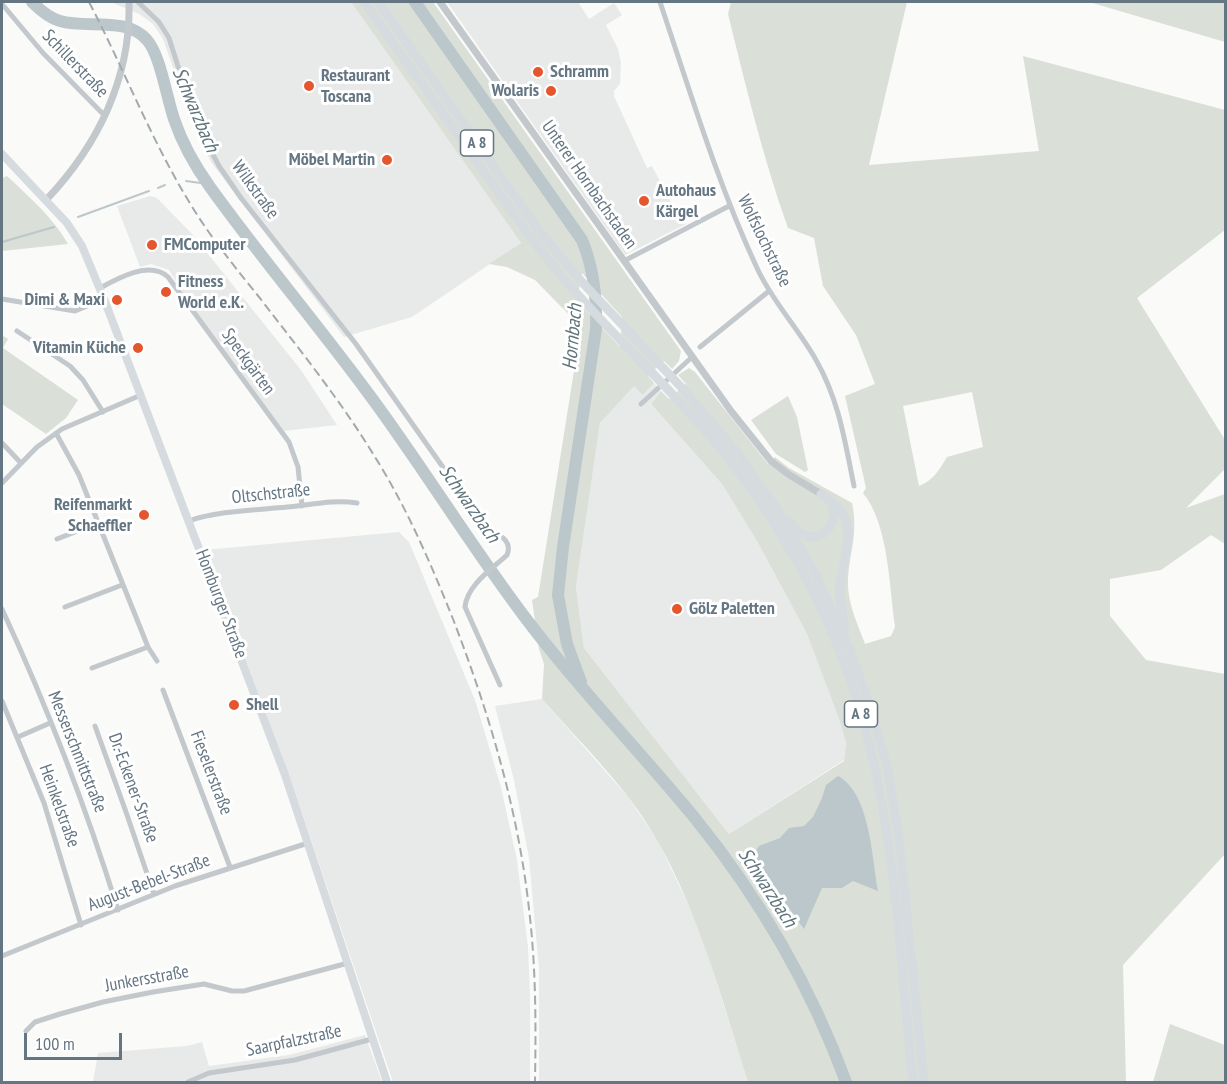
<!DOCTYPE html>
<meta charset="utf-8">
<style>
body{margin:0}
#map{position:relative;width:1227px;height:1084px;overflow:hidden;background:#fafaf8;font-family:"PT Sans Narrow",sans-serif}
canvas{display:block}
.frame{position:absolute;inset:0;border:3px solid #657683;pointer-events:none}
.scale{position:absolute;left:24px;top:1033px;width:98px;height:27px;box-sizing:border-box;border:3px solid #657683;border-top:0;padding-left:8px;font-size:18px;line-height:21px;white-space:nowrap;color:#657683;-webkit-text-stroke:4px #fff;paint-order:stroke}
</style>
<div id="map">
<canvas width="1227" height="1084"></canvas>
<div class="frame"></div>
<div class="scale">100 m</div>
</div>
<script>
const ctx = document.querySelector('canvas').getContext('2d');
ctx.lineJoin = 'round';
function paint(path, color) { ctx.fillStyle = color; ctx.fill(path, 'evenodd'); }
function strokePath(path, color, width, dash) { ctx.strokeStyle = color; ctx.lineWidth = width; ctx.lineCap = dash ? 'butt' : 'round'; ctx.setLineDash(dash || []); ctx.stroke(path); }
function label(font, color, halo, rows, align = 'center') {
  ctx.font = font + ' "PT Sans Narrow",sans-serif'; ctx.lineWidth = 6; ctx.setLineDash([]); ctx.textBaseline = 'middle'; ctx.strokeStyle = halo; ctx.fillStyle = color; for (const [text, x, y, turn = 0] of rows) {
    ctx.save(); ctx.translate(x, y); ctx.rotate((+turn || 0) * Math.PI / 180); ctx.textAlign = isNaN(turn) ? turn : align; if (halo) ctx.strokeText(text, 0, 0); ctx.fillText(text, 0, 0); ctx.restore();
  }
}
const built = new Path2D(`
 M 111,2 L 351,2 L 521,243 L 412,317 L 344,337 L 211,162 L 195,130 L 163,39 L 153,24 L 139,14 Z
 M 447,2 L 578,2 L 589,19 L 614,3 L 622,15 L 606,25 L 618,49 L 621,63 L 620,84 L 614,91 L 614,96 L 647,168 L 652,166 L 673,206 L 677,206 L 686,224 L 625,255 Z
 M 150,196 L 157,198 L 192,234 L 301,370 L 337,425 L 284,431 L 185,297 L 169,270 L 151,264 L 140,267 L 117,206 Z
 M 654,383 L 661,391 L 651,404 L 722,484 L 758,543 L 807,634 L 839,719 L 846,743 L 844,760 L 729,834 L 584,648 L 576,587 L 600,423 L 634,385 L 643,395 Z
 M 399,532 L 409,542 L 475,700 L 501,787 L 517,860 L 528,947 L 530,995 L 530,1082 L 393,1082 L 290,778 L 204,550 Z
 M 542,699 L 627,796 L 657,839 L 699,927 L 748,1082 L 539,1082 L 539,969 L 529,858 L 514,780 L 495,706 Z
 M 365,1035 L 382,1082 L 93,1082 L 98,1053 L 187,1046 L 202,1042 L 209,1066 L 289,1055 Z`);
const green = new Path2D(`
 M 351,2 L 433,2 L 681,351 L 679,361 L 672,369 L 664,361 L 648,376 L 654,383 L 643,395 L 634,386 L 600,423 L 576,587 L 584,648 L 729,834 L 844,761 L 846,743 L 839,719 L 807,634 L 758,543 L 722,484 L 651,404 L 661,391 L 669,399 L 686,384 L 678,375 L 689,368 L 695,372 L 768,464 L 775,457 L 789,468 L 852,503 C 859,536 848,554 848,584 C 848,604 858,625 865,644 L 891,636 L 895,627 C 889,587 889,525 863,493 L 866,488 L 845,396 L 875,384 L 856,335 L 823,286 L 814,238 L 788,228 C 763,158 746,87 728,14 L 731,2 L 907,2 L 869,165 L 1039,151 L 1023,56 L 1225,110 L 1225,230 L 1137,298 L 1225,440 L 1225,469 L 1186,508 L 1225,494 L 1225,544 L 1211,535 L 1161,570 L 1110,579 L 1110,616 L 1146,660 L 1225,674 L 1225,854 L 1123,965 L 1126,1082 L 748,1082 C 722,1000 700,916 657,840 C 629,790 580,742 542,699 L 544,664 L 539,649 L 532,600 L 538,597 L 581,327 L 535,280 L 507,267 L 489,264 L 521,243 ZM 582,273 L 622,317 L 620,347 L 577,301 ZM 972,392 L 983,447 L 947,457 C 939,470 934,480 919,486 L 903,406 Z
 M 1089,2 L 1225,2 L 1225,42 Z
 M 7,176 C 29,197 53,217 68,244 L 2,251 L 2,178 Z
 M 2,335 L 8,339 L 3,348 L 78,400 L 66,418 L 46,434 L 2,404 Z
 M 788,396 L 797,417 L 808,470 L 805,472 L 776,454 L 751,420 Z
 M 1170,1024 L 1225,1045 L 1225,1082 L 1153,1082 Z`);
const water = new Path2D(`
 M 838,776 C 870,793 872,858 878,891 L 853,881 L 842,888 L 822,888 L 804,929 L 752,857 L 759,846 L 780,838 L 789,828 L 804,826 L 813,817 L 822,798 L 826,785 Z`);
const stream = new Path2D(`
 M 186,181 L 208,184
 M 158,188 L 165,185
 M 78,217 L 149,191
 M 2,242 L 54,227`);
const river = new Path2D(`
 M 32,2 C 39,9 49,18 60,21 C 87,29 126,16 147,40 C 160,54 167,99 174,119 C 182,143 195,166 210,187 C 261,258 319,326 371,397 C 425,470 472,548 527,620 C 579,689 640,751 694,817 C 758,896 811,987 846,1082
 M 415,2 L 582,240 C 594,269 597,298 596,329 L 563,547 L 558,595 L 567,644 L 581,682`);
const minor = new Path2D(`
 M 138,2 L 159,22 L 169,38 L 196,123 L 219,166 L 241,198 L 356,344 L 483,524 C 494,534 514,538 507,555 C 492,569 467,585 465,607 L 500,685
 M 660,2 C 690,91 717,182 757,268 C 772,301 798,328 816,360 C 839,400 845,442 854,486
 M 2,4 L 43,53 L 105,116
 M 624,261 L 729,206
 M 100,288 C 118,278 150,260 168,277 L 289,442 L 298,467 L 302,506
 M 2,299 L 75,311 L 104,299
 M 17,331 L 70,366 L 83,380 L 103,412
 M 700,347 L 769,291
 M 641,404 L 692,357
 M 56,433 L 79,475 L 148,647 L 157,661
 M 2,443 L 21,463
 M 2,483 L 37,447 L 62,429 L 141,395
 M 189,521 C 215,511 258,510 287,507 C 310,505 334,499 357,503
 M 57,539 L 98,523
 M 65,607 L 122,585
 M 2,609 C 47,706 86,807 118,910
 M 92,668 L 148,647
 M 163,690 L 230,867
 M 2,701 L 44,803 L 81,925
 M 95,726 L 126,812 L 154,894
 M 18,737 L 50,723
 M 2,956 L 175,886 L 308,843
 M 26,1031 L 35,1022 L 60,1014 L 103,1002 L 153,992 L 204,984 L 232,991 L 244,991 L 348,963
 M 188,1082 L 209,1073 L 295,1060 L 372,1039`);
const tertiary = new Path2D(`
 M 440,2 L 731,411 L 771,461 L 788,474 L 821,494
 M 47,199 C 98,145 131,78 129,2`);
const secondary = new Path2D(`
 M 2,154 L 67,223 L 82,246 L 104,299 L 285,775 L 387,1082`);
const motorway = new Path2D(`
 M 364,2 C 399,51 434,101 469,150 C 496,189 523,229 554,267 C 603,327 661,378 711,437 C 779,518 833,615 862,717 C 896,835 900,961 913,1082
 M 378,2 L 539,231 L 580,280 L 682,388 L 738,454 L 775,506 L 815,573 L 850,650 L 871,710 L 887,766 L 899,838 L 924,1082
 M 821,494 C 863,519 845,547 840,585 C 839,599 842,614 845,627
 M 789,521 C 793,526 797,532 804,535 C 824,544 840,520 831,503`);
const rail = new Path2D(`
 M 89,2 C 124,69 151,140 191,205 C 211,238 235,267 259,297 C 299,349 341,401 375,457 C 407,508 431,564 453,619 C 489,713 518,809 529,909 C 536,967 536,1024 535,1082`);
const markers = [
 [538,72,6,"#e4572e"],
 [309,86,6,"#e4572e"],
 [551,91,6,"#e4572e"],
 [387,160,6,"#e4572e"],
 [644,201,6,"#e4572e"],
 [152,245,6,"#e4572e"],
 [166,292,6,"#e4572e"],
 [117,300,6,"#e4572e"],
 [138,348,6,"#e4572e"],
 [144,515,6,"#e4572e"],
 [677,609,6,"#e4572e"],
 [234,705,6,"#e4572e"]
];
const shields = [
 [477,143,33],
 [861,714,33]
];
const shieldNames = [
 ["A 8",477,143],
 ["A 8",861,714]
];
const streetNames = [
 ["Schillerstraße",75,64,46],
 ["Unterer Hornbachstaden",589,185,55],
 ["Wilkstraße",255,190,54],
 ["Wolfslochstraße",764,241,64],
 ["Speckgärten",248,362,54],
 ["Oltschstraße",271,494,-6],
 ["Homburger Straße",221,604,69],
 ["Messerschmittstraße",77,752,68],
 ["Fieselerstraße",211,773,69],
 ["Dr.-Eckener-Straße",133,788,70],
 ["Heinkelstraße",59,806,70],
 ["August-Bebel-Straße",149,883,-21],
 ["Junkersstraße",147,979,-10],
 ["Saarpfalzstraße",294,1041,-12]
];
const poiNames = [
 ["Schramm",550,72],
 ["Restaurant",321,76],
 ["Toscana",321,97],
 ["Wolaris",539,91,"right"],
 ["Möbel Martin",375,160,"right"],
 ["Autohaus",656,191],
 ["Kärgel",656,212],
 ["FMComputer",164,245],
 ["Fitness",178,282],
 ["World e.K.",178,303],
 ["Dimi & Maxi",105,300,"right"],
 ["Vitamin Küche",126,348,"right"],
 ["Reifenmarkt",132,505,"right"],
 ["Schaeffler",132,526,"right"],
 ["Gölz Paletten",689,609],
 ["Shell",246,705]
];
const waterNames = [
 ["Schwarzbach",195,110,67],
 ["Hornbach",573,337,-85],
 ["Schwarzbach",469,504,55],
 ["Schwarzbach",767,888,57]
];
paint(built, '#e8e9e9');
paint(green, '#dadfd7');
paint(water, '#bbc7cb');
strokePath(stream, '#bbc7cb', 2);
strokePath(river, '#bbc7cb', 12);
strokePath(minor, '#c3c8cc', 5);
strokePath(tertiary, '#c3c8cc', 7);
strokePath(secondary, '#d6dbdf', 8);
strokePath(motorway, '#d6dbdf', 9);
strokePath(rail, '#a2aab0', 2, [9, 4.5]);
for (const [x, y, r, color] of markers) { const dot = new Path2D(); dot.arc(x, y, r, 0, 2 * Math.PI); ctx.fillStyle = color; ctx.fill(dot); strokePath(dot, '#fff', 2); }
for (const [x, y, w] of shields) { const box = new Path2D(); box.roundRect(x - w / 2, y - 13, w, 26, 4.5); ctx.fillStyle = '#fff'; ctx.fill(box); strokePath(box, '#657683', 1.5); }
label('bold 16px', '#657683', null, shieldNames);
label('18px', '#657683', '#fff', streetNames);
label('bold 18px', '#657683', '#fff', poiNames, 'left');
label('italic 20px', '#60757c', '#fff', waterNames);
</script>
